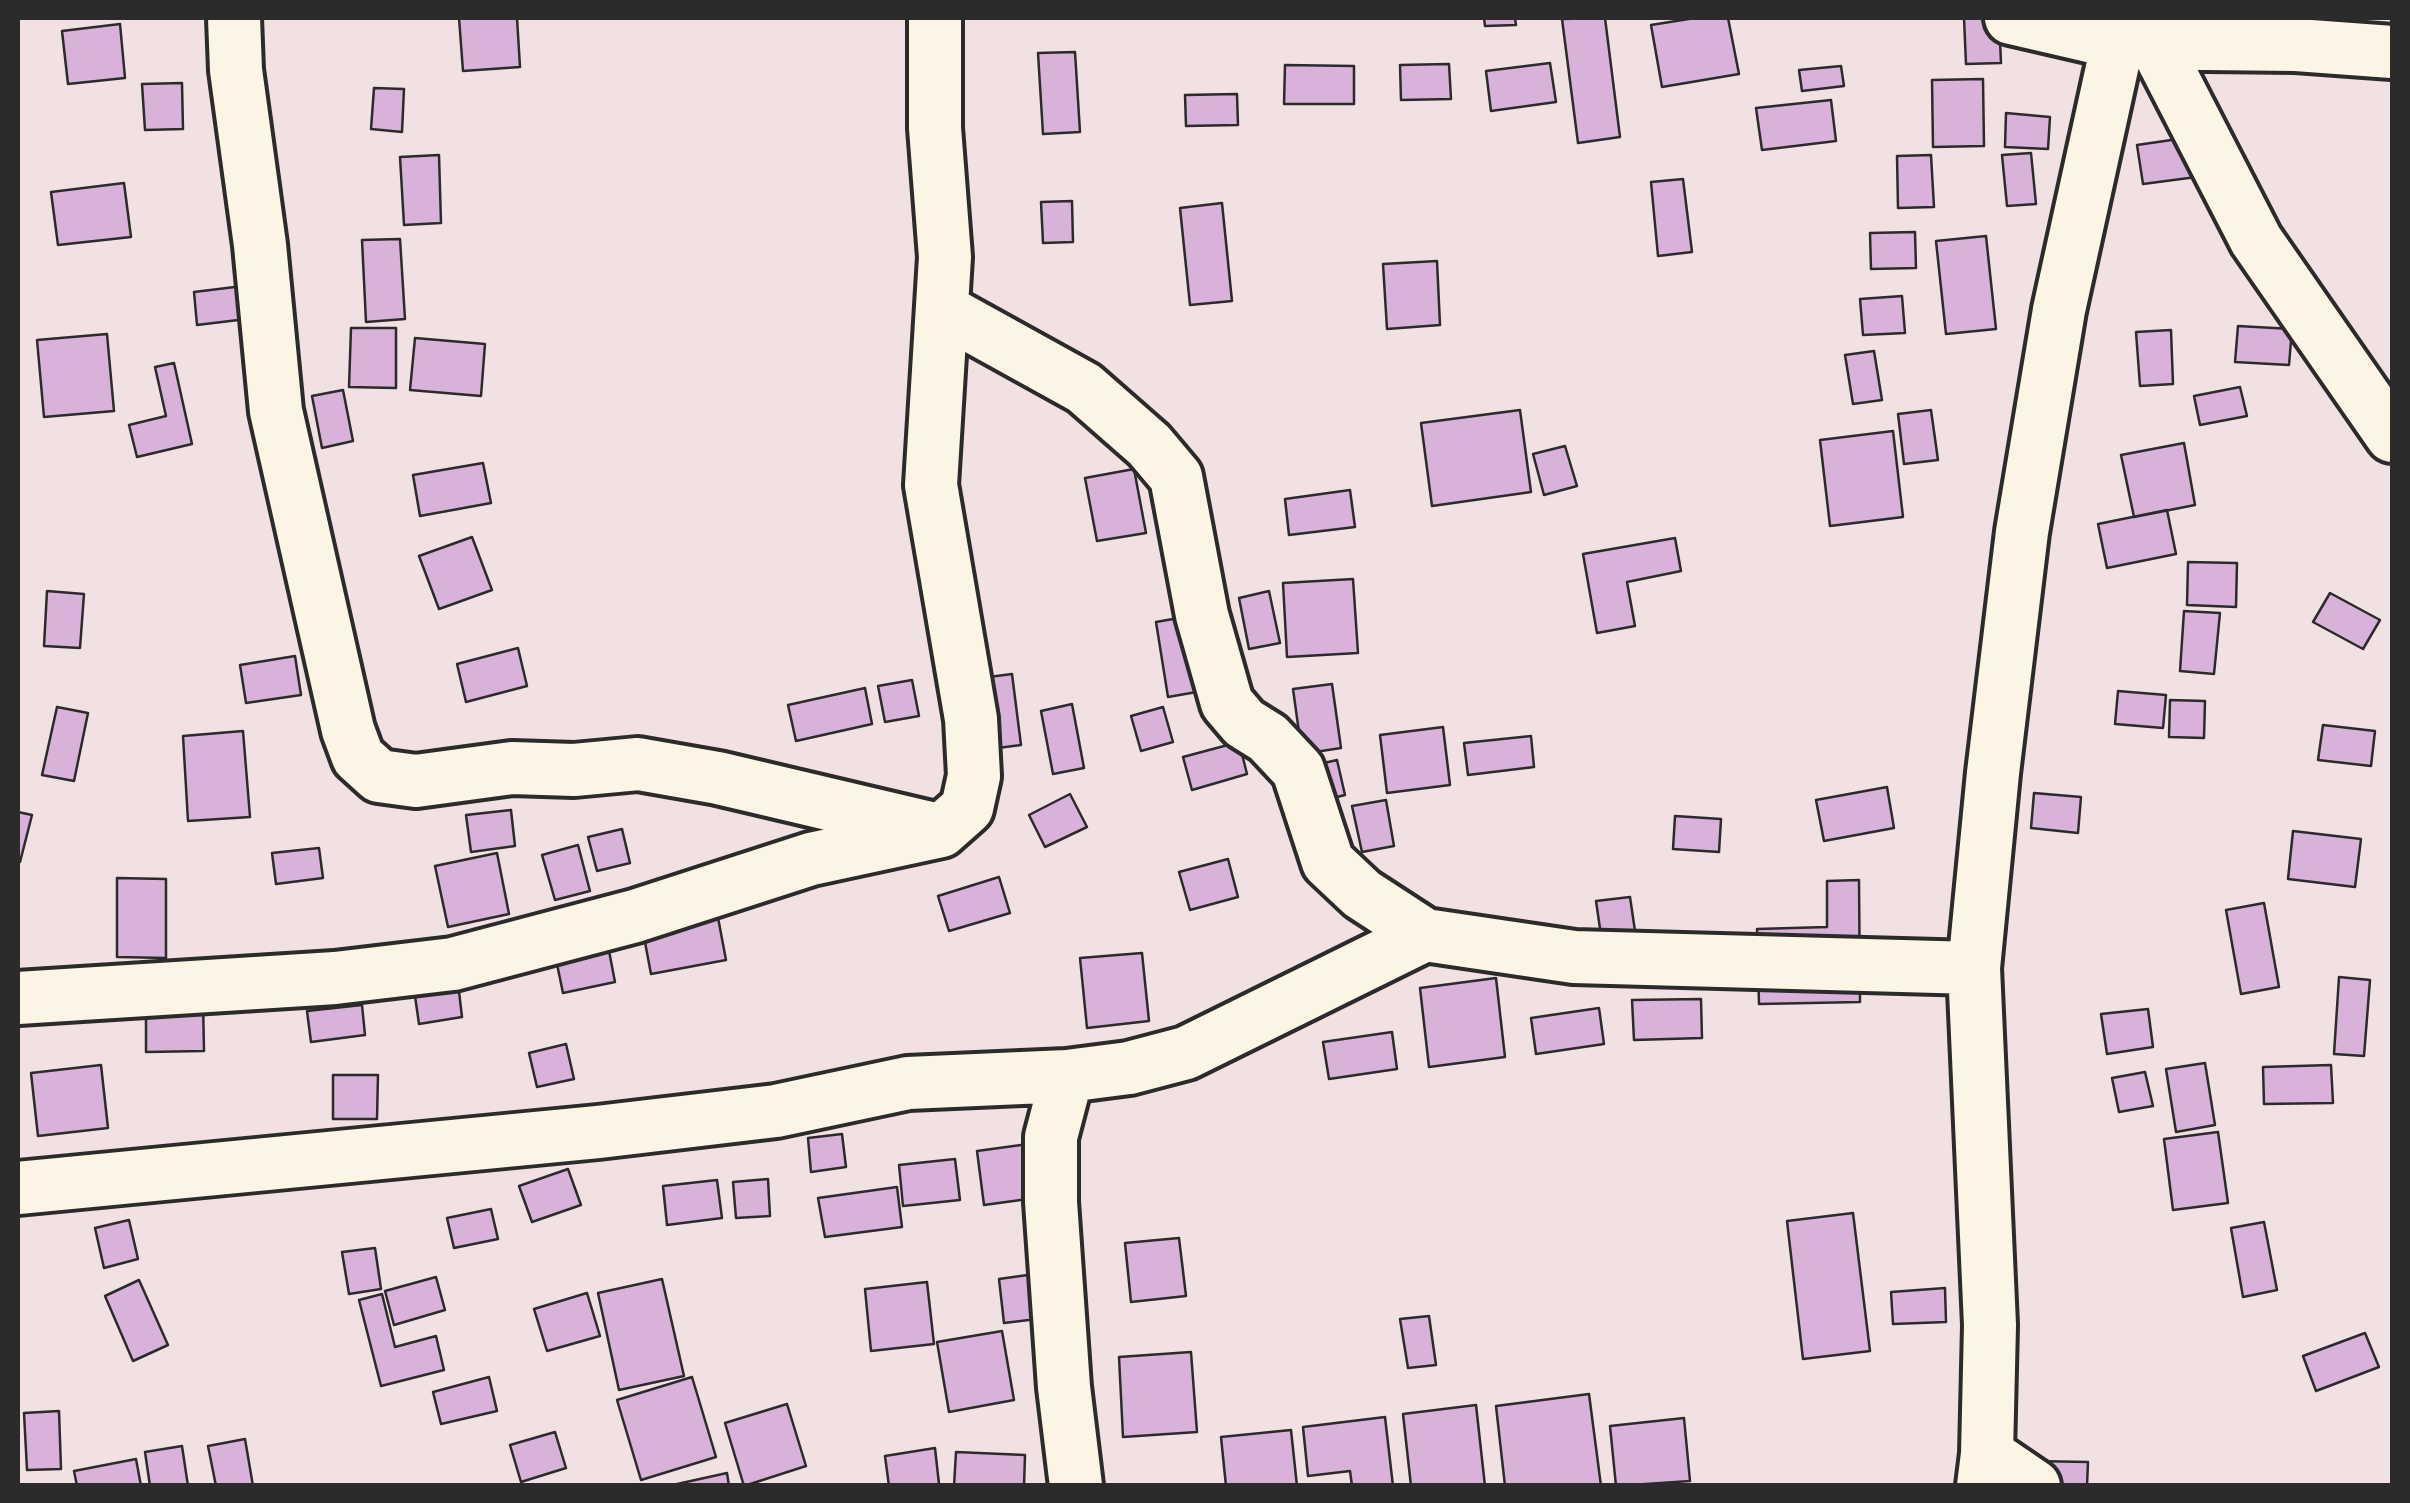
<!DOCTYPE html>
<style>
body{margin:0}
#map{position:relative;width:2410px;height:1503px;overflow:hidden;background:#f2e1e2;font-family:"Balsamiq Sans",sans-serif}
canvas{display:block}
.frame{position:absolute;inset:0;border:20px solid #2b2b2b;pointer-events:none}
</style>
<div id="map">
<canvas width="2410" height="1503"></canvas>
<div class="frame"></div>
</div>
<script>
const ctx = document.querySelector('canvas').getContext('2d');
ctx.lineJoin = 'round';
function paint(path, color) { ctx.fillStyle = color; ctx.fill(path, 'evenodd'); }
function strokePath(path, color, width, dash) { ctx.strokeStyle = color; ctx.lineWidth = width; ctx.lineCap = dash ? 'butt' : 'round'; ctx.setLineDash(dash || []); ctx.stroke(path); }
const building = new Path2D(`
 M 459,18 L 517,18 L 520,67 L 463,71 Z
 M 1484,18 L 1515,18 L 1516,25 L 1485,26 Z
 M 1605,18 L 1620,137 L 1578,143 L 1562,19 Z
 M 1695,18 L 1728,18 L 1739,74 L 1662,87 L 1651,25 Z
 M 1964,18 L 1999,18 L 2001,63 L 1966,64 Z
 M 120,24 L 125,78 L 68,84 L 62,31 Z
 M 1075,52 L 1080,132 L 1043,134 L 1038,53 Z
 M 1550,63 L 1556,102 L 1491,111 L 1486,71 Z
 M 1449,64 L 1451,99 L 1401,100 L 1400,65 Z
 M 1285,65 L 1354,66 L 1354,104 L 1284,104 Z
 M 1841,66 L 1844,86 L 1802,91 L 1799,70 Z
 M 1983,79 L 1984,146 L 1933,147 L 1932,80 Z
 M 182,83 L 183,129 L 145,130 L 142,84 Z
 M 374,88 L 404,89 L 402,132 L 371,129 Z
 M 1237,94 L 1238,125 L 1186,126 L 1185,95 Z
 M 1831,100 L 1836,141 L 1762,150 L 1756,108 Z
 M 2006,113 L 2050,117 L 2048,149 L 2005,147 Z
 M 2199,136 L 2204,176 L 2143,184 L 2137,145 Z
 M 2031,153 L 2036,204 L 2007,206 L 2002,155 Z
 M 439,155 L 441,223 L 404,225 L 400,157 Z
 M 1931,155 L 1934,207 L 1898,208 L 1897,156 Z
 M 1683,179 L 1692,252 L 1658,256 L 1651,182 Z
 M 124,183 L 131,237 L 58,245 L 51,192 Z
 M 1072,201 L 1073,242 L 1043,243 L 1041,202 Z
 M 1222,203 L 1232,301 L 1190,305 L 1180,208 Z
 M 1915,232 L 1916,268 L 1871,269 L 1870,233 Z
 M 1986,236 L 1996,329 L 1946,334 L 1936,241 Z
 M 400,239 L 405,319 L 366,322 L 362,240 Z
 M 1437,261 L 1440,325 L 1387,329 L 1383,264 Z
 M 251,285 L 255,318 L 197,325 L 194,292 Z
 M 1902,296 L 1905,333 L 1863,335 L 1860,299 Z
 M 2238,326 L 2292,329 L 2289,365 L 2235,362 Z
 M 351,328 L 396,328 L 396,388 L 349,387 Z
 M 2171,330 L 2173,384 L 2140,386 L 2136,332 Z
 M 107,334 L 114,411 L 44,417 L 37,340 Z
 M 415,338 L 485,344 L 481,396 L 410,390 Z
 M 1874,351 L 1882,400 L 1853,404 L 1845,355 Z
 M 174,363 L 192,444 L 137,457 L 129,425 L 166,416 L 155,367 Z
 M 2240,387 L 2247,416 L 2200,425 L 2194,396 Z
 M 343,390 L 353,441 L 322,448 L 312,396 Z
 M 1520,410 L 1531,492 L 1432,506 L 1421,423 Z
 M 1931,410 L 1938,460 L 1904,464 L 1898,414 Z
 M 1893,431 L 1903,517 L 1830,526 L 1820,440 Z
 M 2184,443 L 2195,505 L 2134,517 L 2121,455 Z
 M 1565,446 L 1577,486 L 1544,495 L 1533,454 Z
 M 483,463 L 491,503 L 420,516 L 413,475 Z
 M 1134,469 L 1146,533 L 1097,541 L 1085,478 Z
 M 1350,490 L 1355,527 L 1289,535 L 1285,499 Z
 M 2167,510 L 2176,554 L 2107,568 L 2098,524 Z
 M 472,537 L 492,590 L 439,609 L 419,556 Z
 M 1675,538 L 1681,571 L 1627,582 L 1635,626 L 1597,633 L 1583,554 Z
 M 2188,562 L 2237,563 L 2236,607 L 2187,605 Z
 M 1353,579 L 1358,653 L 1287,657 L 1283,583 Z
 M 47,591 L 84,594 L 80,648 L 44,646 Z
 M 1269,591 L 1280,643 L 1249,649 L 1239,598 Z
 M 2330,593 L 2380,620 L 2363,649 L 2313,622 Z
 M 1218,611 L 1231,686 L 1168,697 L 1156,622 Z
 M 2184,611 L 2220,613 L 2214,674 L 2180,671 Z
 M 518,648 L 527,686 L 466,702 L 457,664 Z
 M 295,656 L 301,695 L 246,703 L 240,665 Z
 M 1012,674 L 1021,745 L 952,754 L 942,683 Z
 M 912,680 L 919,716 L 885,722 L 878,686 Z
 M 1332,684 L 1341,748 L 1302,754 L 1293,689 Z
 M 865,688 L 872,724 L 796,741 L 788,705 Z
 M 2118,691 L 2166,695 L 2163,728 L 2115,724 Z
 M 2170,700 L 2205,701 L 2204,738 L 2169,737 Z
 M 1072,704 L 1084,768 L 1053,774 L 1041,711 Z
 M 57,707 L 88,713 L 74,781 L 42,775 Z
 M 1163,707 L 1173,742 L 1141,751 L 1131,716 Z
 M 2323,725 L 2375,731 L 2371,766 L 2318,760 Z
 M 1443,727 L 1450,785 L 1387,793 L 1380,735 Z
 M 243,731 L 250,817 L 188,821 L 183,736 Z
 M 1531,736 L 1534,767 L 1468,775 L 1464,743 Z
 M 1239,742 L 1247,774 L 1192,790 L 1183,757 Z
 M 1337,760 L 1345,795 L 1298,807 L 1289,771 Z
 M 1887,787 L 1894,828 L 1824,841 L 1816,800 Z
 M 2034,793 L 2081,797 L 2078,833 L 2031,828 Z
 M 1070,794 L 1087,827 L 1045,847 L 1029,815 Z
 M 1386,800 L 1394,846 L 1362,852 L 1352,806 Z
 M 511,810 L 515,846 L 471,852 L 466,815 Z
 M 18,812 L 32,815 L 20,862 L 18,862 Z
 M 1675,816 L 1721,819 L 1719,852 L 1673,849 Z
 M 622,829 L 630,863 L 597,871 L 588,837 Z
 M 2293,831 L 2361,839 L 2355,887 L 2288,879 Z
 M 578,845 L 590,891 L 555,900 L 542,855 Z
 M 319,848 L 323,878 L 276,884 L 272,853 Z
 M 497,853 L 509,914 L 448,927 L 435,866 Z
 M 1228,859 L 1238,897 L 1190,910 L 1179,872 Z
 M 999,877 L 1010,913 L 949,931 L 938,896 Z
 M 117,878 L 166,879 L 166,958 L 117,957 Z
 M 1859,880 L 1860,1002 L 1759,1004 L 1757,929 L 1827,927 L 1827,881 Z
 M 713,891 L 726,960 L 651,974 L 638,905 Z
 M 1630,897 L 1640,965 L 1606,970 L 1596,901 Z
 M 2264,903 L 2279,987 L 2241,994 L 2226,910 Z
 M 605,930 L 615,982 L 563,993 L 552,940 Z
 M 1142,953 L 1149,1021 L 1087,1028 L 1080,958 Z
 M 2339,977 L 2370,980 L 2364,1056 L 2334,1054 Z
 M 1496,978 L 1505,1057 L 1429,1067 L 1420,988 Z
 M 458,983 L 462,1017 L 419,1024 L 414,989 Z
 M 1701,999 L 1702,1038 L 1634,1040 L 1632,1000 Z
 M 203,1000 L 204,1051 L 146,1052 L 146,1001 Z
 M 362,1005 L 365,1035 L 311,1042 L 307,1011 Z
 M 1599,1008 L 1604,1044 L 1536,1054 L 1531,1018 Z
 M 2148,1009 L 2153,1047 L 2107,1054 L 2101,1014 Z
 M 1392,1032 L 1397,1069 L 1329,1079 L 1323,1042 Z
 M 566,1044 L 574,1079 L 537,1087 L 529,1053 Z
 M 2205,1063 L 2215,1125 L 2176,1132 L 2166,1069 Z
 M 101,1065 L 108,1128 L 38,1136 L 31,1073 Z
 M 2331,1065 L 2333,1103 L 2264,1104 L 2263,1067 Z
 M 2145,1072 L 2153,1106 L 2119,1112 L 2112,1078 Z
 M 333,1075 L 378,1075 L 377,1119 L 333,1119 Z
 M 2218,1132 L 2228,1203 L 2173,1210 L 2164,1139 Z
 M 842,1134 L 846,1167 L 811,1172 L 808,1138 Z
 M 1043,1142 L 1050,1196 L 984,1205 L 977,1151 Z
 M 955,1159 L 960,1200 L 903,1206 L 899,1165 Z
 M 568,1169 L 581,1205 L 532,1222 L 519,1186 Z
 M 768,1179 L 770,1216 L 736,1218 L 733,1182 Z
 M 717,1180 L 722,1218 L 667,1225 L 663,1186 Z
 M 897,1187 L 902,1227 L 825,1237 L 818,1198 Z
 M 491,1209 L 498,1239 L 454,1248 L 447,1218 Z
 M 1853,1213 L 1870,1351 L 1803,1359 L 1787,1221 Z
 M 129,1220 L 138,1259 L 104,1268 L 95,1228 Z
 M 2264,1222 L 2277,1290 L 2243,1297 L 2231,1228 Z
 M 1179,1238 L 1186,1296 L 1131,1302 L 1125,1243 Z
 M 375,1248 L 381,1289 L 349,1294 L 342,1252 Z
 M 1056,1271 L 1062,1316 L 1004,1323 L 999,1279 Z
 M 436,1277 L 445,1310 L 394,1325 L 385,1291 Z
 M 662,1279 L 684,1376 L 619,1390 L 598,1293 Z
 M 139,1280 L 168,1345 L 133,1361 L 105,1296 Z
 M 927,1282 L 934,1344 L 871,1351 L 865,1289 Z
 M 1945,1288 L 1946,1322 L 1893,1324 L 1891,1292 Z
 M 587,1293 L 600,1336 L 547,1351 L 534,1309 Z
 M 382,1294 L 395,1347 L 436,1336 L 444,1370 L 381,1386 L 359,1300 Z
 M 1429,1316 L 1436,1365 L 1408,1368 L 1400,1319 Z
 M 1002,1331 L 1014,1400 L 949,1412 L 937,1342 Z
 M 2365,1333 L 2379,1367 L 2316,1391 L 2303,1356 Z
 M 1191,1352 L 1197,1432 L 1123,1437 L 1119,1357 Z
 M 489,1377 L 497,1411 L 441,1424 L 433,1392 Z
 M 692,1377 L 716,1457 L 641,1480 L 617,1400 Z
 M 1589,1394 L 1601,1486 L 1505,1486 L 1496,1406 Z
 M 787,1404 L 806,1466 L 744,1486 L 725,1423 Z
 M 1476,1405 L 1485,1486 L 1411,1486 L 1403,1414 Z
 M 59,1411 L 61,1469 L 27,1470 L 24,1413 Z
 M 1385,1417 L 1393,1486 L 1352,1486 L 1350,1471 L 1308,1476 L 1303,1427 Z
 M 1684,1418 L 1690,1481 L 1616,1486 L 1610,1426 Z
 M 1291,1430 L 1297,1486 L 1226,1486 L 1221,1437 Z
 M 555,1432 L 566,1468 L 521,1482 L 510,1445 Z
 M 245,1439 L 253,1486 L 216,1486 L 208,1446 Z
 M 182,1446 L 188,1486 L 150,1486 L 145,1452 Z
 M 935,1448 L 939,1484 L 889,1486 L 885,1456 Z
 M 956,1452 L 1025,1455 L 1024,1486 L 954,1486 Z
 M 136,1459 L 141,1486 L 77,1486 L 74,1471 Z
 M 2033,1461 L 2088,1462 L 2087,1486 L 2033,1486 Z
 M 727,1473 L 729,1486 L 668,1486 Z`);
const minor = new Path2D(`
 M 234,18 L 236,70 L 260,245 L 276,411 L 348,730 L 358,757 L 379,776 L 416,781 L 512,768 L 574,770 L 638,764 L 718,778 L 930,828
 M 2011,18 L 2119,43 L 2296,45 L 2392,52
 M 2155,44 L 2256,240 L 2392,436
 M 943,310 L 1084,388 L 1149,445 L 1176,477 L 1202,615 L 1227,703 L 1244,723 L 1268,738 L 1298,770 L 1328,862 L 1362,894 L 1425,935 L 1574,957 L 1974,968
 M 18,998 L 335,978 L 453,964 L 635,916 L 811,859 L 941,831 L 967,808 L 974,776 L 971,719 L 931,485 L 945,257 L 935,128 L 935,18
 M 1067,1076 L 1051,1137 L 1051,1202 L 1064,1387 L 1076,1486
 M 18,1188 L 598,1132 L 776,1111 L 908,1083 L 1067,1076 L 1129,1068 L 1186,1053 L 1425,935
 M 1987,1454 L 2034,1486
 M 1983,1486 L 1987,1454 L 1990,1325 L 1974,968 L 1993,773 L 2022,532 L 2059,310 L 2123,18`);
paint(building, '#d9b2da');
strokePath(building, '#2b2b2b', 2.5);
strokePath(minor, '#2b2b2b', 60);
strokePath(minor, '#fcf5e5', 52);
</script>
